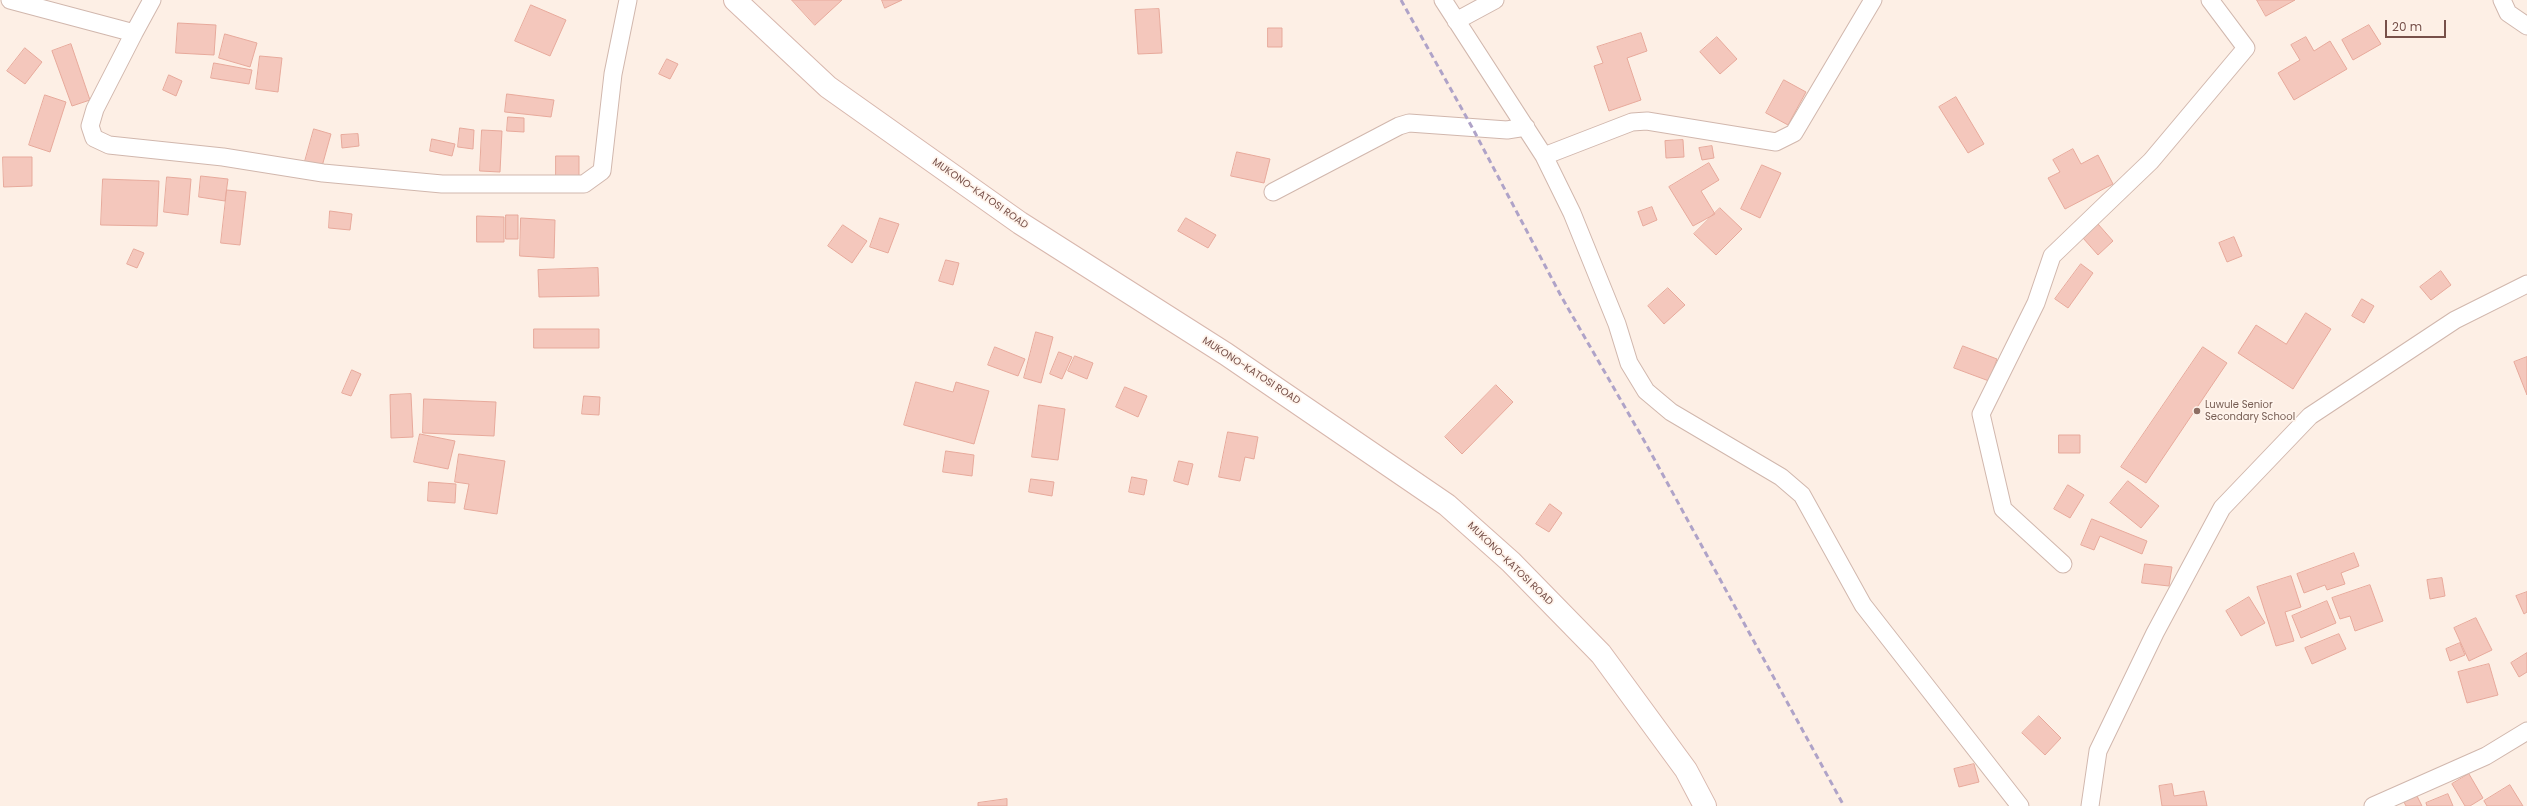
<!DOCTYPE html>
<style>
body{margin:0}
#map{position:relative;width:2527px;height:806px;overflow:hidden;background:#fdefe5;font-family:Poppins,sans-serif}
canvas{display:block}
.scale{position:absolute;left:2385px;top:20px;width:61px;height:18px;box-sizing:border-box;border:2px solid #775049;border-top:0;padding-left:5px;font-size:12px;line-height:14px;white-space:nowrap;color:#775049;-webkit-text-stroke:3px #fff4ec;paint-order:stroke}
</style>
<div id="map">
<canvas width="2527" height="806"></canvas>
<div class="scale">20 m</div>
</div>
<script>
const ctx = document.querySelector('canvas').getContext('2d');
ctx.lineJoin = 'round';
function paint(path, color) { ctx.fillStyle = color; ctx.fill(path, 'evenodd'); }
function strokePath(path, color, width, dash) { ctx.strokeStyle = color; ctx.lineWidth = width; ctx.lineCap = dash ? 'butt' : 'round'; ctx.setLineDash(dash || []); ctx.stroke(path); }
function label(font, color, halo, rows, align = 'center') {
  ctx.font = font + ' Poppins,sans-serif'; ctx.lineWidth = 3.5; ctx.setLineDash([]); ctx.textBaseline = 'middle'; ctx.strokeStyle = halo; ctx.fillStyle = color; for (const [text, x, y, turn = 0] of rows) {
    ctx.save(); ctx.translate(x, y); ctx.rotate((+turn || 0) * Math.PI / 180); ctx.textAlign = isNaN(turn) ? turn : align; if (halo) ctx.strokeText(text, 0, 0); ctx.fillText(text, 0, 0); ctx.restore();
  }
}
const building = new Path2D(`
 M 792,0 L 842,0 L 815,25 Z
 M 882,0 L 902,0 L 885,8 Z
 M 2257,0 L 2295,0 L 2266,16 Z
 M 531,5 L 566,20 L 550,56 L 515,41 Z
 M 1159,9 L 1162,53 L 1138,54 L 1135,10 Z
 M 178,23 L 216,25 L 214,55 L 176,53 Z
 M 2369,25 L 2381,44 L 2353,60 L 2342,40 Z
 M 1268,28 L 1282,28 L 1282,47 L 1268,47 Z
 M 1641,33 L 1647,51 L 1627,58 L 1641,100 L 1609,111 L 1594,66 L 1603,63 L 1597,47 Z
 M 225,34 L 257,43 L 250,67 L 219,58 Z
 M 1717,37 L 1737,59 L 1720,74 L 1700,52 Z
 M 2306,37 L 2314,51 L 2330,41 L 2347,69 L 2294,100 L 2278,73 L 2300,60 L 2291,45 Z
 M 71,44 L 90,100 L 72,106 L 52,51 Z
 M 25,48 L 42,62 L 25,84 L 7,71 Z
 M 260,56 L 282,58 L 278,92 L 256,89 Z
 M 667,59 L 678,64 L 670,79 L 659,74 Z
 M 214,63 L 252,70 L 249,84 L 211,78 Z
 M 169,75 L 182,81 L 176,96 L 163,90 Z
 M 1784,80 L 1806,92 L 1788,125 L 1766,113 Z
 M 507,94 L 554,100 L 551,117 L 505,112 Z
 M 45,95 L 66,102 L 50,152 L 29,145 Z
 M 1956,97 L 1984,144 L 1968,153 L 1939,107 Z
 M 508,117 L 524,118 L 524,132 L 507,131 Z
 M 460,128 L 474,130 L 473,149 L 458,147 Z
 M 314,129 L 331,134 L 321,170 L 304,165 Z
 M 482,130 L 502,131 L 500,172 L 480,171 Z
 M 358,134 L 359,146 L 342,148 L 341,135 Z
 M 432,139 L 455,144 L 452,156 L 430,151 Z
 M 1683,140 L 1684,157 L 1666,158 L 1665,141 Z
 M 1712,146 L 1714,158 L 1702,160 L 1699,148 Z
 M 2073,149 L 2081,164 L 2098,155 L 2113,184 L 2065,209 L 2048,178 L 2060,172 L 2053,160 Z
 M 1237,152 L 1270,159 L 1264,183 L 1231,176 Z
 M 556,156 L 579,156 L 579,178 L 556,178 Z
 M 3,157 L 32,157 L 32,186 L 4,187 Z
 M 1709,163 L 1719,180 L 1701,191 L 1715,214 L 1693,226 L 1669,187 Z
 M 1762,165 L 1781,173 L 1760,218 L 1741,209 Z
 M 201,176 L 228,179 L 225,201 L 199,197 Z
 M 167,177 L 191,179 L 188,215 L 164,212 Z
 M 103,179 L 159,181 L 157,226 L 101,225 Z
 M 227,190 L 246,192 L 240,245 L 221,243 Z
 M 1652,207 L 1657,220 L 1643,226 L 1638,212 Z
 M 1720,208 L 1742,229 L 1716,255 L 1694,234 Z
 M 330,211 L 352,214 L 350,230 L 329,228 Z
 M 506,215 L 518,215 L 518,239 L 506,239 Z
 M 477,216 L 504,217 L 504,242 L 477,242 Z
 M 521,218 L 555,220 L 554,258 L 520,256 Z
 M 880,218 L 899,224 L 888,253 L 870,247 Z
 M 1186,218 L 1216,235 L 1208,248 L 1178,231 Z
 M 2098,224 L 2113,241 L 2098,255 L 2083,238 Z
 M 843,225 L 867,241 L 852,263 L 828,246 Z
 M 2234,237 L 2242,256 L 2227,262 L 2219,243 Z
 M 134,249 L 144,253 L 137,268 L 127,264 Z
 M 946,260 L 959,263 L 953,285 L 939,281 Z
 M 2081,264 L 2093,273 L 2068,308 L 2055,299 Z
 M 598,268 L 599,296 L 539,297 L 538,270 Z
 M 2441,271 L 2451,285 L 2431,300 L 2420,287 Z
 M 1668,288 L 1685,305 L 1664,324 L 1648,306 Z
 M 2362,299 L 2374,306 L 2364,323 L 2352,316 Z
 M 2306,313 L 2331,329 L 2293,389 L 2238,353 L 2256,325 L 2286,344 Z
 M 534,329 L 599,329 L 599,348 L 534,348 Z
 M 1036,332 L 1053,337 L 1041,383 L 1024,378 Z
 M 1963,346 L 1997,359 L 1989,381 L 1954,368 Z
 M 995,347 L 1025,359 L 1018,376 L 988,365 Z
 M 2203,347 L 2227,363 L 2146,483 L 2121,467 Z
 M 1059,352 L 1072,357 L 1062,379 L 1050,374 Z
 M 1075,356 L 1093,363 L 1087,379 L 1068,371 Z
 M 2527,357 L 2527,395 L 2514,362 Z
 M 352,370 L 361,374 L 351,396 L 342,393 Z
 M 916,382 L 953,392 L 956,382 L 989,391 L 974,444 L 904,425 Z
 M 1496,385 L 1513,402 L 1462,454 L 1445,437 Z
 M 1125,387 L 1147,396 L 1138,417 L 1116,407 Z
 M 411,394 L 413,437 L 391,438 L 390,395 Z
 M 584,396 L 600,397 L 599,415 L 582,414 Z
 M 424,399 L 496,402 L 494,436 L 423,433 Z
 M 1039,405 L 1065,409 L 1058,460 L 1032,457 Z
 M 1228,432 L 1258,437 L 1254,459 L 1245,457 L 1240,481 L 1219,477 Z
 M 420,434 L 455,441 L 448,469 L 414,462 Z
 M 2059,435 L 2080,435 L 2080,453 L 2059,453 Z
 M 946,451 L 974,455 L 972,476 L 943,472 Z
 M 459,454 L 505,461 L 497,514 L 464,509 L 469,484 L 455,482 Z
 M 1179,461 L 1193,464 L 1188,485 L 1174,481 Z
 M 1132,477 L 1147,480 L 1144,495 L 1129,492 Z
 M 1031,479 L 1054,482 L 1052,496 L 1029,492 Z
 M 2128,481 L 2159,506 L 2141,528 L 2110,503 Z
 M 429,482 L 456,484 L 455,503 L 428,501 Z
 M 2068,485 L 2084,495 L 2070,518 L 2054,509 Z
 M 1550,504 L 1562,513 L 1549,532 L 1536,524 Z
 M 2092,519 L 2147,541 L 2142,554 L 2100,536 L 2094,550 L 2081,545 Z
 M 2354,553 L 2359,566 L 2341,573 L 2345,584 L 2327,590 L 2325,585 L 2304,593 L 2297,574 Z
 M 2145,564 L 2172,567 L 2169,586 L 2142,583 Z
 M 2291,576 L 2301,607 L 2285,612 L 2294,641 L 2276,646 L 2257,587 Z
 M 2442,578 L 2445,596 L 2430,599 L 2427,580 Z
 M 2370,585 L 2383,621 L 2355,631 L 2350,616 L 2340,619 L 2332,598 Z
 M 2527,592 L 2527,612 L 2524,614 L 2516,596 Z
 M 2249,597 L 2265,623 L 2241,636 L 2226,611 Z
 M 2327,601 L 2336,623 L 2301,638 L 2292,616 Z
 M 2476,618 L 2492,650 L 2469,661 L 2454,628 Z
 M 2339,634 L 2346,649 L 2312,664 L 2305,648 Z
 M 2460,643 L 2465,655 L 2450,661 L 2446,649 Z
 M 2527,653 L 2527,672 L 2519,677 L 2511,663 Z
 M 2489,664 L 2498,695 L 2467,703 L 2458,672 Z
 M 2039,716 L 2061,738 L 2045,755 L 2022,733 Z
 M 1974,764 L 1979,782 L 1959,787 L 1954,769 Z
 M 2469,774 L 2483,798 L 2470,806 L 2465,806 L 2452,784 Z
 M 2172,784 L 2174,796 L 2204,791 L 2207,806 L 2162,806 L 2159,786 Z
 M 2510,785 L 2523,806 L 2487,806 L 2484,801 Z
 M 2416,794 L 2422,806 L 2406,806 L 2403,800 Z
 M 2448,794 L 2453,806 L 2427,806 L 2426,803 Z
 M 1007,799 L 1007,806 L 978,806 L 978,803 Z`);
const street = new Path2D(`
 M 10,0 L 134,33 L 152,0
 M 1443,0 L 1544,156 L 1572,213 L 1617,324 L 1629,363 L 1646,391 L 1671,412 L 1781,477 L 1802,495 L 1863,605 L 2020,806
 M 2502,0 L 2508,13 L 2527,26
 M 1456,21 L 1495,0
 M 134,33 L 95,109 L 90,126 L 94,138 L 109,145 L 223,157 L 323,173 L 442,184 L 584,184 L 602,171 L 613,74 L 628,0
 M 1544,156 L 1632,122 L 1647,121 L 1776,142 L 1794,133 L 1873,0
 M 1273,192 L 1399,126 L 1409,123 L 1507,130 L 1526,127
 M 2063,564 L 2003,509 L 1981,414 L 2036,303 L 2052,256 L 2151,161 L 2246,48 L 2210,0
 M 2090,806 L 2098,751 L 2155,633 L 2222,508 L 2310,416 L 2455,320 L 2527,284
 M 2373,806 L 2486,756 L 2527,731`);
const secondary = new Path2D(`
 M 735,0 L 828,87 L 1020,223 L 1226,354 L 1447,505 L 1511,562 L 1601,654 L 1686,770 L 1705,806`);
const rail = new Path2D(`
 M 1401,0 L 1473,129 L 1561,296 L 1646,444 L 1844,806`);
const markers = [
 [2197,411,4,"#8d6e63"]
];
const streetNames = [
 ["MUKONO-KATOSI ROAD",980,194,35],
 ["MUKONO-KATOSI ROAD",1251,371,33],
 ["MUKONO-KATOSI ROAD",1510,564,44]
];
const educationNames = [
 ["Luwule Senior",2205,405],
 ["Secondary School",2205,417]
];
paint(building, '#f4c7bc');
strokePath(building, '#e7a99b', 1);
strokePath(street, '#d1b7ad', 19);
strokePath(secondary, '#d8b7ad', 24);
strokePath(street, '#fff', 17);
strokePath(secondary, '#fff', 22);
strokePath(rail, '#afa3c8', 3, [6, 4]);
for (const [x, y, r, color] of markers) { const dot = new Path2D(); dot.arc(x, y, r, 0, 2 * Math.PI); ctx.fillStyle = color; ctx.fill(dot); strokePath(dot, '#fff4ec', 1.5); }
label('10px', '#775049', '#fff4ec', streetNames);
label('10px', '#785e54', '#fff4ec', educationNames, 'left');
</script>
